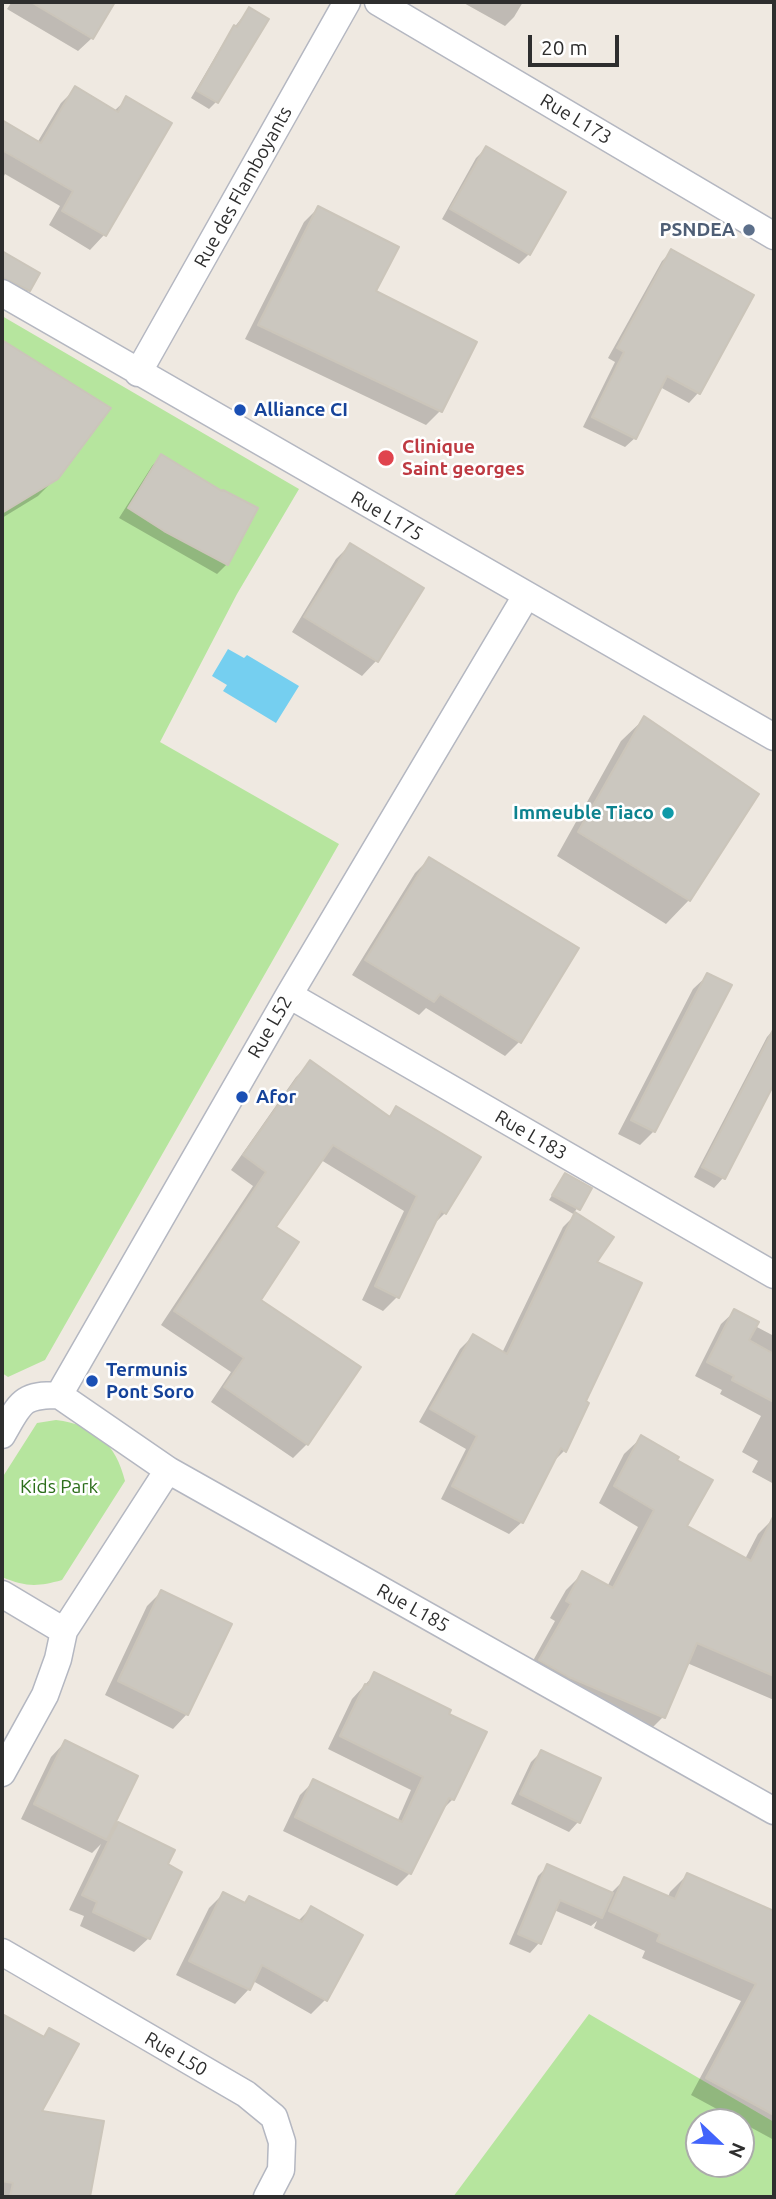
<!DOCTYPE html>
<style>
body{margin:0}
#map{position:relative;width:776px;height:2199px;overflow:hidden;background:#efe9e1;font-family:Ubuntu,sans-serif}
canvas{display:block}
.frame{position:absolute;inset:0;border:4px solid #2e2e2e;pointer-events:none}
.north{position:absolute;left:685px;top:2108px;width:70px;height:70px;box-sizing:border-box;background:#fff;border:2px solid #ababab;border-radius:50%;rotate:113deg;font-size:19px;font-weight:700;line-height:28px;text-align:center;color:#2e2e2e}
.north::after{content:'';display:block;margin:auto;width:24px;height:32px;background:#4264fb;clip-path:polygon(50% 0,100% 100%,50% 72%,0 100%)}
.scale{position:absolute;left:528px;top:35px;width:91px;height:32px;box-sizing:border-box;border:4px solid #2e2e2e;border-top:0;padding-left:9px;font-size:21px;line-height:24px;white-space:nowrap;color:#2e2e2e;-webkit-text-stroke:5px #fff;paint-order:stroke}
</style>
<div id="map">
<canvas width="776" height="2199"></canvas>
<div class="frame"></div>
<div class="north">N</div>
<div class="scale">20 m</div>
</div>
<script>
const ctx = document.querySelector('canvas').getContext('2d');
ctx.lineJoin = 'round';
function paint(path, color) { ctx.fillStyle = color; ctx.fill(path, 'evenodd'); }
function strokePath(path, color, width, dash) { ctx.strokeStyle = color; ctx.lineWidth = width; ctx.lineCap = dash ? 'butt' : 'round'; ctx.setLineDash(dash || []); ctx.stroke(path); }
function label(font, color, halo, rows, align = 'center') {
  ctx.font = font + ' Ubuntu,sans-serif'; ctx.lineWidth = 5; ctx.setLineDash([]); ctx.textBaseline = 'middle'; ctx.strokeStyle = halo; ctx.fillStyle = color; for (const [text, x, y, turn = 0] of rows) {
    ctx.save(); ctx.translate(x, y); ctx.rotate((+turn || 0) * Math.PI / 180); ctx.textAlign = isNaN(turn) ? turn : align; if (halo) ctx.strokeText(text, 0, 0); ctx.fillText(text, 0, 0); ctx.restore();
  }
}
const green = new Path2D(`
 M 2,316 L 299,489 L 237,594 L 160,742 L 339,844 L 45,1360 L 8,1377 L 2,1373 Z
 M 56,1420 C 95,1425 116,1444 125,1481 L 62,1580 C 37,1587 26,1587 2,1577 L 2,1478 L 37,1423 Z
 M 589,2014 L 774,2122 L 774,2197 L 453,2197 ZM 699,2122 L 741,2122 L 741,2164 L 699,2164 Z`);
const water = new Path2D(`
 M 228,649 L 244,658 L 247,655 L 299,686 L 276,723 L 223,691 L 227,685 L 212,676 Z`);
const shadow = new Path2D(`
 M 9,2 L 113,2 L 92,38 L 78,51 L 7,9 L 11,3 Z
 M 462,2 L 523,2 L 514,17 L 505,26 Z
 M 249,9 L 216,102 L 209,109 L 191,98 L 228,35 Z
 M 75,89 L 114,111 L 127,99 L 170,124 L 104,235 L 90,250 L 49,225 L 60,206 L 5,174 L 2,180 L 2,122 L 37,143 L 61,103 Z
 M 486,148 L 529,254 L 519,264 L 442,219 L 476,158 Z
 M 318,208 L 374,292 L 440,411 L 426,425 L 245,339 L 304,222 Z
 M 672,251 L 752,296 L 698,393 L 689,403 L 660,387 L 635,438 L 625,447 L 583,427 L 615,362 L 608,358 L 662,261 Z
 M 2,253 L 38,273 L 29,290 L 15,304 L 2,297 Z
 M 2,342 L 108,409 L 57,477 L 38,496 L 2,518 Z
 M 161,456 L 227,564 L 217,574 L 119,518 L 152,466 Z
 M 350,545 L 421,589 L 376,661 L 362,676 L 292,632 L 336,559 Z
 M 645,718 L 757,795 L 689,900 L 666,924 L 557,856 L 621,741 Z
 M 429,859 L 519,1042 L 505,1056 L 426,1008 L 419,1015 L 352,975 L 415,873 Z
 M 708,975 L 654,1131 L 640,1145 L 618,1134 L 693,989 Z
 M 774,1029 L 774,1080 L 723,1178 L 714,1188 L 694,1177 L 767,1037 Z
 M 310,1063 L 387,1118 L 397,1108 L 445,1213 L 432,1226 L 397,1297 L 383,1311 L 362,1300 L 404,1211 L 321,1160 L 274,1227 L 258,1300 L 307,1444 L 293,1458 L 211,1402 L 231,1372 L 161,1325 L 253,1186 L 231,1170 L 296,1077 Z
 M 565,1175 L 589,1189 L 574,1213 L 611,1238 L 595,1263 L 583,1402 L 565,1450 L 551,1464 L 522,1522 L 509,1534 L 441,1499 L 466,1449 L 419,1422 L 460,1349 L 473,1336 L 502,1353 L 563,1227 L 575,1215 L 549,1200 Z
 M 735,1311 L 755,1326 L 774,1336 L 774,1484 L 752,1472 L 758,1461 L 742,1452 L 761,1416 L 720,1394 L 722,1390 L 695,1376 L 721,1324 Z
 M 641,1438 L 684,1527 L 745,1559 L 758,1534 L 774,1518 L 774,1700 L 687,1663 L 663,1717 L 646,1734 L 524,1677 L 555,1621 L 550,1618 L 566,1590 L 582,1574 L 607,1587 L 638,1527 L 599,1503 L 624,1454 Z
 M 161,1592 L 187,1714 L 173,1729 L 105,1695 L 147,1606 Z
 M 374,1675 L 453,1799 L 441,1811 L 410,1873 L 397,1886 L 283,1831 L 300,1795 L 314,1781 L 397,1822 L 411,1790 L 328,1749 L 352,1699 Z
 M 65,1742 L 109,1833 L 118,1824 L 149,1938 L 134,1952 L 80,1926 L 84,1916 L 69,1910 L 101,1844 L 92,1853 L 21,1819 L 51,1757 Z
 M 541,1752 L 578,1822 L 569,1832 L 511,1804 L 531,1762 Z
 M 548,1866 L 611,1893 L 625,1879 L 668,1897 L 670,1892 L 687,1875 L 774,1913 L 774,2140 L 691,2095 L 741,2001 L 642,1958 L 645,1951 L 594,1928 L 597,1921 L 591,1926 L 554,1910 L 539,1943 L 530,1953 L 509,1944 L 538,1876 Z
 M 223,1894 L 243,1904 L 249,1899 L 297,1922 L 311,1908 L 325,2000 L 311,2014 L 253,1981 L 249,1989 L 235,2004 L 176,1975 L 209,1908 Z
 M 2,2115 L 100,2131 L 89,2197 L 2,2197 Z`);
const building = new Path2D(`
 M 31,2 L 115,2 L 93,39 Z
 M 249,7 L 269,19 L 218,103 L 197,91 L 234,25 L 237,27 Z
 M 75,86 L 118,112 L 126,96 L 172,123 L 106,236 L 62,211 L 73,191 L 2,150 L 2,120 L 41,143 Z
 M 486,146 L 566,192 L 530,255 L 450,209 Z
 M 318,206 L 399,247 L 376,291 L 477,342 L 442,412 L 258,325 Z
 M 671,249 L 754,295 L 700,394 L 667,376 L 636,439 L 592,417 L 624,352 L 617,348 Z
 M 2,251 L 40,273 L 30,291 L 2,277 Z
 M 2,340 L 111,408 L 58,479 L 2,513 Z
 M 161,454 L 222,491 L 223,490 L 258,508 L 228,565 L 164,531 L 128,508 Z
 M 350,543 L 424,588 L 378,662 L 304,617 Z
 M 644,716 L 759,794 L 690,901 L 578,832 Z
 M 429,857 L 579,948 L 521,1043 L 440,994 L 434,1002 L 365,960 Z
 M 707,973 L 732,985 L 655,1132 L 631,1120 Z
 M 774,1028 L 774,1084 L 725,1179 L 702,1167 Z
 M 310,1060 L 390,1117 L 396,1106 L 481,1157 L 446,1214 L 441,1211 L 399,1298 L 375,1286 L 417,1196 L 333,1145 L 276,1227 L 299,1242 L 261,1300 L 361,1367 L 308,1445 L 224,1387 L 244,1358 L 174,1311 L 266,1172 L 243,1155 Z
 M 565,1173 L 592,1188 L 580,1210 L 552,1195 Z
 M 575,1212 L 614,1237 L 597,1262 L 642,1283 L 586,1401 L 589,1403 L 566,1452 L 561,1448 L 523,1523 L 452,1486 L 477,1436 L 430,1409 L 473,1334 L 507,1354 Z
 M 734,1309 L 759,1322 L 749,1340 L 774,1354 L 774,1402 L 732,1380 L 734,1376 L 707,1362 Z
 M 641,1435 L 679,1457 L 677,1460 L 713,1480 L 687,1526 L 751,1561 L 774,1515 L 774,1676 L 697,1643 L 665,1718 L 569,1677 L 539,1660 L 571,1604 L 566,1601 L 582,1571 L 613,1588 L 654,1510 L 614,1486 Z
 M 161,1590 L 232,1624 L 188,1715 L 118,1681 Z
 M 374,1672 L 451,1710 L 449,1714 L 487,1732 L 454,1800 L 449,1798 L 411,1874 L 295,1817 L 313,1779 L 402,1822 L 423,1777 L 340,1736 L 365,1684 L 368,1685 Z
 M 65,1740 L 138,1776 L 107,1840 L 34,1804 Z
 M 541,1750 L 601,1778 L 580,1823 L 520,1794 Z
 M 118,1822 L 175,1850 L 168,1864 L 182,1872 L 150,1939 L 93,1912 L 97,1902 L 82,1895 Z
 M 547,1864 L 613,1893 L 602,1918 L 560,1900 L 541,1944 L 518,1934 Z
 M 687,1873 L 774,1911 L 774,2115 L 706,2078 L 756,1984 L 657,1941 L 660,1934 L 609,1911 L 624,1877 L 675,1899 Z
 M 223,1892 L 245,1903 L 249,1896 L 302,1922 L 311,1906 L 363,1935 L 327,2001 L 262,1965 L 250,1990 L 189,1961 Z
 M 2,2014 L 44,2037 L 49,2028 L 79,2044 L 42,2111 L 104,2121 L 90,2197 L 10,2197 L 13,2183 L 2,2181 Z`);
const minor = new Path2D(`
 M 378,2 L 774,236
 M 2,293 L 774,737
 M 138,373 L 347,2
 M 289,995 L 774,1275
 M 59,1395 L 289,995 L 526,596
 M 59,1395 L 168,1470 L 774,1811
 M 2,1435 C 21,1403 20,1395 59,1395
 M 2,1594 L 64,1631
 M 2,1773 L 45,1695 L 58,1659 L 64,1631 L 168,1470
 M 2,1952 L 246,2094 L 274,2117 L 282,2142 L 281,2170 L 267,2197`);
const markers = [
 [749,230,7,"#5c6f8a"],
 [240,410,7,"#1a4fb4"],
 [386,458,9,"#e0444e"],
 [668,813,7,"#0f9aa8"],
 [242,1097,7,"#1a4fb4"],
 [92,1381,7,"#1a4fb4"]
];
const streetNames = [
 ["Rue L173",576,119,31],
 ["Rue des Flamboyants",243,187,-61],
 ["Rue L175",387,516,30],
 ["Rue L52",270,1027,-60],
 ["Rue L183",531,1135,30],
 ["Rue L185",413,1608,29],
 ["Rue L50",176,2054,30]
];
const serviceNames = [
 ["PSNDEA",735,230]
];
const transitNames = [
 ["Alliance CI",254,410],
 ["Afor",256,1097],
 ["Termunis",106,1370],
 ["Pont Soro",106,1392]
];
const healthNames = [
 ["Clinique",402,447],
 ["Saint georges",402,469]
];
const cultureNames = [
 ["Immeuble Tiaco",654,813]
];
const parkNames = [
 ["Kids Park",59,1487]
];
paint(green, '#b6e59e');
paint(water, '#75cff0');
paint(shadow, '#0003');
paint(building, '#cbc7bf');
strokePath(building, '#cbc5ba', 2);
strokePath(minor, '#b4b7c1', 29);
strokePath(minor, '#fff', 26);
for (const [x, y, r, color] of markers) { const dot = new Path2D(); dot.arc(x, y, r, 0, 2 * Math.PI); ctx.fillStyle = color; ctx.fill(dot); strokePath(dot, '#fff', 2.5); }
label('19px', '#2e2e2e', '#fff', streetNames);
label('bold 19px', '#4e5e75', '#fff', serviceNames, 'right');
label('bold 19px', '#164399', '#fff', transitNames, 'left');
label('bold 19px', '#be3a42', '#fff', healthNames, 'left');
label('bold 19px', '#0d838f', '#fff', cultureNames, 'right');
label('19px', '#2c6e1b', '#fff', parkNames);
</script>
